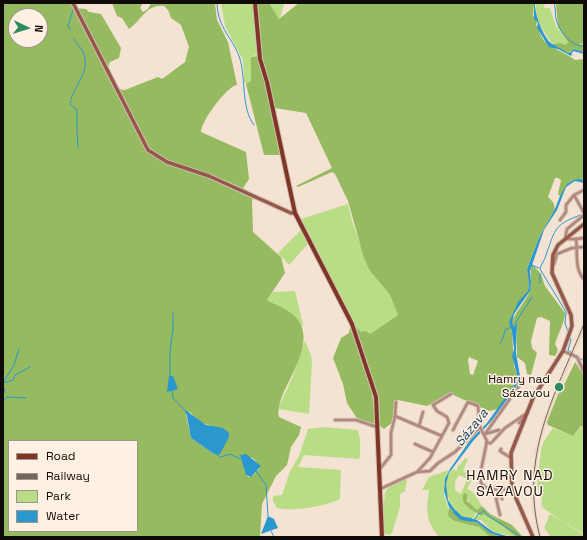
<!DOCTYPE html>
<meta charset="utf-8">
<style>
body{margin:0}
#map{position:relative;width:587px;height:540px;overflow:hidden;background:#f4e3d3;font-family:"Space Grotesk",sans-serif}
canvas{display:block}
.frame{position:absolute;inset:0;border:4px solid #100b06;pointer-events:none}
.legend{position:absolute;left:8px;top:440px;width:130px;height:92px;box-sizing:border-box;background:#fef1e4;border:1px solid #9f958b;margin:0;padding:5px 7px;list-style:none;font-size:12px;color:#100b06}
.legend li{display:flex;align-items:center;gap:8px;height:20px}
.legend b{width:20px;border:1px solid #9f958b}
.north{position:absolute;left:8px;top:8px;width:40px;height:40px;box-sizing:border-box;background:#fef1e4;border:1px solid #9f958b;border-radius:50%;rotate:94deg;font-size:11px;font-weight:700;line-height:16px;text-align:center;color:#100b06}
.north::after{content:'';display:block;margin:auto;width:14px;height:18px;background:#2d8a61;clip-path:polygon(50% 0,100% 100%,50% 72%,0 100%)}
</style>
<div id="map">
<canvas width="587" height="540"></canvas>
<div class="frame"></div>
<ul class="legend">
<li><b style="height:5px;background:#7f3627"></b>Road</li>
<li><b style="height:5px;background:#71675d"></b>Railway</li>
<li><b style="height:11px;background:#b9dd85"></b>Park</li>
<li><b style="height:11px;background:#2a97ce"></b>Water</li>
</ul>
<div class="north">N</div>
</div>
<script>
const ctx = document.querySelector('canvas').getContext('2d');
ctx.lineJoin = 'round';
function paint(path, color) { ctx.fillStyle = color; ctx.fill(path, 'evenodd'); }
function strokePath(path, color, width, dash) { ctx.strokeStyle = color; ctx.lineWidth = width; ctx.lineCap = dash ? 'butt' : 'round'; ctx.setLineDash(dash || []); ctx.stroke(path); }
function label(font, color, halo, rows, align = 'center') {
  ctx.font = font + ' "Space Grotesk",sans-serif'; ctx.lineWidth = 3; ctx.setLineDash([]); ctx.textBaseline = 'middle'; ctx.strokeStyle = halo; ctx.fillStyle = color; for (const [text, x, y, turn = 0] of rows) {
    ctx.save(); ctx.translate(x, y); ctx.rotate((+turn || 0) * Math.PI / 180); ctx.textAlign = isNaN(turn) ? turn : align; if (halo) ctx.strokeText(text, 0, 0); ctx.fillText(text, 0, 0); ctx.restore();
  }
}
const built = new Path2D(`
 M 584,320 L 584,331 L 547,422 L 539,449 L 535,488 L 536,509 L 542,537 L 538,537 L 532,510 L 531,488 L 535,449 L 543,420 Z`);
const green = new Path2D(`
 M 253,3 L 258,54 L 251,57 L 251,81 L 246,84 L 244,81 L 243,60 L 225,26 L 221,4 Z
 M 269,3 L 284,3 L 280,19 L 276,16 Z
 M 536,3 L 545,3 L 544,8 L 550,8 L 556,26 L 568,42 L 567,45 L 552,43 C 543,32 534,17 536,3 Z
 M 348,204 L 352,221 L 370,271 L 390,295 L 398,315 L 370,334 L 367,332 L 361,332 L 356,328 L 301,219 Z
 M 301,230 L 308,244 L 289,265 L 278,253 Z
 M 295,291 L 303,325 L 303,327 L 291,313 L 267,300 L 273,292 Z
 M 305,341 L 311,355 L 312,362 L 309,414 L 278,409 L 293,376 Z
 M 582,426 L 584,427 L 584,534 L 560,520 L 542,507 L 543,504 L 541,506 L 542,499 L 537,486 L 541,449 L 544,441 L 553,428 L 573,436 Z
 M 323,427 L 358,430 L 360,439 L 360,456 L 359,459 L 304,455 L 298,467 L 341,470 L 340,499 C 327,506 292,512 277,508 L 273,501 L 273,496 L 282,495 L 290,471 L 299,456 L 308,429 Z
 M 465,458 L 468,459 L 463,471 L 472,475 L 471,482 L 467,489 L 473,492 L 482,506 L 477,510 L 469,503 L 467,497 L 462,497 L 476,513 L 473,519 L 459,516 C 448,501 439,485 453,469 L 457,471 L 458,465 L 460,465 ZM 459,475 L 467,479 L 461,494 L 455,490 L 455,482 Z
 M 449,470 C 445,479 442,489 445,498 C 447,505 449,507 448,514 L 479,527 L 490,537 L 439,537 C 425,520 426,510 429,490 L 422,490 L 429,477 Z
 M 407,479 L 405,491 L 400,494 L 400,507 L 392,533 L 389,535 L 383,533 L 382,505 C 386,501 384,497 385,493 C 388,485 401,481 407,479 Z
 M 483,513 L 504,527 L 516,537 L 493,532 L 481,520 L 473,520 L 478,514 L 481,516 Z
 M 550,514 L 584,535 L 584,537 L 551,537 L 544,528 Z`);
const forest = new Path2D(`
 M 3,3 L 71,3 L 73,8 L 86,9 L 89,12 L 101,14 L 121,48 L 119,58 L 110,62 L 108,67 C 112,76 114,90 125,90 L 158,77 L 162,79 L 185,62 L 189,47 L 181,25 L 171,18 L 168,10 L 164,6 C 146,4 142,20 129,29 L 122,18 L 117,16 L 112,3 L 143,3 L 140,8 L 143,12 L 148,9 L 151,3 L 215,3 L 217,20 L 228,42 L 237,85 C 227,86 201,121 201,132 L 246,152 L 249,179 L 243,188 L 254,194 L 252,201 L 253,232 L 281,257 L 285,273 L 267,300 C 277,306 291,310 298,320 C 319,350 274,391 279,417 L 301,427 L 299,435 L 291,447 L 287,465 L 276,476 L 262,504 L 260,537 L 3,537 ZM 16,16 L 40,16 L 40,40 L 16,40 ZM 190,412 L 200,422 L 211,426 L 214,454 L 191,438 L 186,414 ZM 9,441 L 137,441 L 137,531 L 9,531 ZM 242,454 L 254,459 L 260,468 L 252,476 L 248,477 L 245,472 Z
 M 257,3 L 269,3 L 279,19 L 299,3 L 534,3 L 533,16 L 538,22 L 536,24 C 538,29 540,35 543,39 C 548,47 567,53 575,60 L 584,59 L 584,181 L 580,179 L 570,182 L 560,196 L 558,194 L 561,180 L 558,178 L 555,178 L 548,197 L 553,202 L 555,209 L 539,238 L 527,269 L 529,284 L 528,291 L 509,322 L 512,332 L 514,366 L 518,376 L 515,384 L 498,409 L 489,411 L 451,394 L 427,406 L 398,400 L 396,402 L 393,422 L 384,429 L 380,426 L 378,396 L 356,327 L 361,332 L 366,331 L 370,334 L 398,315 L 390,295 L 370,271 L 364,258 L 348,201 L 335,174 L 332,172 L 298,187 L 296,186 L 332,168 L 306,113 L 275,108 L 262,56 ZM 469,357 L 478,361 L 473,375 L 470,374 L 468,360 Z
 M 556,3 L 584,3 L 584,43 L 579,44 L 584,45 L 584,52 L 573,49 L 568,54 L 552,44 L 560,43 L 566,45 L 568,42 L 558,27 Z
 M 258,56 L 266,84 L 282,155 L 264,155 L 246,84 L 251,81 L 251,57 Z
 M 532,264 L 541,274 L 545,286 L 565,313 C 564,325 558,333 555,344 L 558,350 L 555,356 L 549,355 L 550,321 L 541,317 L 537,318 L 531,341 L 532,348 L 537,353 L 531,375 L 527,374 L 525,363 L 517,357 L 517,322 L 514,327 L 511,324 C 515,312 524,304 529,293 C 533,283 529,274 532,264 Z
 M 350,327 L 371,385 L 376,424 L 358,420 L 347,403 L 343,384 L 333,358 L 341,338 L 349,333 Z
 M 575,362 L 584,375 L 584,427 L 581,426 L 573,436 L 548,425 L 547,422 L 562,385 L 565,383 Z
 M 464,493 L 467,494 L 467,501 L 477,510 L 482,506 L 490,514 L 512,525 L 523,537 L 516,537 L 504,527 L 484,514 L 481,516 C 475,511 458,505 464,493 Z
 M 449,507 L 459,518 L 478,523 L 490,533 L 503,537 L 490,537 L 479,527 L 455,521 L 449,517 L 448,514 Z`);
const water = new Path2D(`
 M 534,3 L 535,3 C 534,12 543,37 551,43 C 556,47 562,48 567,53 L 570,53 L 573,49 L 584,52 L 584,54 L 573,51 L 571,56 L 558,49 L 549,47 L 537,28 L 538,22 L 534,19 Z
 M 580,179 L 584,181 L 584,183 L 575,181 L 566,187 L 557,210 L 544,230 L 530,271 L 531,283 L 530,291 L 514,314 L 512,323 L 514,327 L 517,321 L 516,353 L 520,376 L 518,384 L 495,417 L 473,441 L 449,473 L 446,484 L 448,500 L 459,516 L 477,520 L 493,532 L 510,537 L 503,537 L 490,533 L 478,523 L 459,518 L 449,507 L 444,491 L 445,479 L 450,469 L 471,439 L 487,423 L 515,384 L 517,374 L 512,356 L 514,349 L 512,332 L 509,322 L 518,302 L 528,291 L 529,284 L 527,269 L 539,238 L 555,209 L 560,196 L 567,184 L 574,180 Z
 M 169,376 L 173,376 L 178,389 L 167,392 Z
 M 184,409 L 206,425 L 223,428 L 229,433 L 229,437 L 220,454 L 214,454 L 191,438 L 187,416 Z
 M 246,454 L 261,466 L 251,477 L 246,475 L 240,455 Z
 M 268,516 L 274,519 L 278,528 L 261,534 Z`);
const stream = new Path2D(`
 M 217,3 C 218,30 233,37 240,59 C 246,80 241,108 254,125
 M 554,3 C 556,8 555,14 556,19 C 559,31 571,47 584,46
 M 70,30 L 68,26 L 73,10
 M 71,99 C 76,84 91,70 83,52 C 81,47 76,44 74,39
 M 71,101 L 70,104 L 77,110 L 77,129
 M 77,130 L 78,147
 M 531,265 L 539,268
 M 540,283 L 540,274
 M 516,322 L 532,297
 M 568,332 L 565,323 L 566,312 L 540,269 C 541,264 545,260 546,255 C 556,227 554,225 583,214
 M 570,337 L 571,340 L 568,350 L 584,361
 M 500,343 L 503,338 L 505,330 L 511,327
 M 170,376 L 170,351 L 173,329 L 173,313
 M 3,383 L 14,365 L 19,349
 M 4,383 L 13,380 L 15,375 L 30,367
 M 3,387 L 5,389 L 3,396
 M 172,391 L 173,398 L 184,409
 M 3,402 L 7,397 L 26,398
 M 216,454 L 221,457 L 230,454 L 240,459
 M 256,471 L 266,485 L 268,516
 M 474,520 L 478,514 L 484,511 L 487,515 L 521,537
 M 271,531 L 274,537`);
const river = new Path2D(`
 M 455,512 L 461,518 L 471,520`);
const street = new Path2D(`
 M 584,190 L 574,195 L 584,213
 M 584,215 L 567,229 L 565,239 L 576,239 C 578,250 574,270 584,279
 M 560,220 L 566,212 L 566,205 L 574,195
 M 576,239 L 584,238
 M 554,264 L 557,254 L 572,248 L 584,247
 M 563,351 L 577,357 L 584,372
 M 395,416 L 396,402
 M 335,420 L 356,420 L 377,427
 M 519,423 L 524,418
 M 419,426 L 423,412
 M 453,430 L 468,402 L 478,406 L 480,427
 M 485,434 L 519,386 L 522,378
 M 485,434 L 499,430
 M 486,443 L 491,443 L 505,428 L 527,413
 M 415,444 L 433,452
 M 501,449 L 500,451 L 511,458
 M 379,470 L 391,455 L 391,433 L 395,416 L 442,436
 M 417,472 L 430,458 L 449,423 L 447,417 L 437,411 L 433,405 L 451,394
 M 380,489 L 417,472 L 430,471 L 438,463 L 455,452 L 480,427 L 487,441 L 480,475 L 481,483 C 489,494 502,486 513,491
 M 500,489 L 502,499
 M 500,515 L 496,498 L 501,494`);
const secondary = new Path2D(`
 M 73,3 L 148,150 L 167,162 L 209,176 L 291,213 L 295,213
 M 533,537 L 512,489 L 511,453 L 533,398 L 563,351 L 572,326 L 571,315 L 552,273 L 553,255 L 558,245 L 584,224`);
const primary = new Path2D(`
 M 255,3 L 260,59 L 267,82 L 295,213 L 352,324 L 376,397 L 382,537`);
const rail = new Path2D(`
 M 540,537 C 519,456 554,397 584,324`);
const markers = [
 [559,387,5,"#2d8a61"]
];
const poiNames = [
 ["Hamry nad",550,380],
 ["Sázavou",550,394]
];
const waterNames = [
 ["Sázava",472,428,-51]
];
const quarterNames = [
 ["HAMRY NAD",510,476],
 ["SÁZAVOU",510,492]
];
paint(built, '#eed9c2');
paint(green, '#b9dd85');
paint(forest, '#96ba60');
paint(water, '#2a97ce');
strokePath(stream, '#2a97ce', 1);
strokePath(river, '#2a97ce', 3.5);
strokePath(street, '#d0c0b2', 4.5);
strokePath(secondary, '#d0c0b2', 5.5);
strokePath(primary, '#d0c0b2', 6);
strokePath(street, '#b3877d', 2.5);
strokePath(secondary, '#96584b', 3.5);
strokePath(primary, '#7f3627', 4);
strokePath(rail, '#71675d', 1);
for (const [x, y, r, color] of markers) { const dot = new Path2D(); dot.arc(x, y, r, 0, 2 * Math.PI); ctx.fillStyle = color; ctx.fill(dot); strokePath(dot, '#fef1e4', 1.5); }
label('12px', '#100b06', '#fef1e4', poiNames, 'right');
label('italic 13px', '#1c465e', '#fef1e4', waterNames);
ctx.letterSpacing = '1px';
label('14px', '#100b06', '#fef1e4', quarterNames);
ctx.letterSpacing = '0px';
</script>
